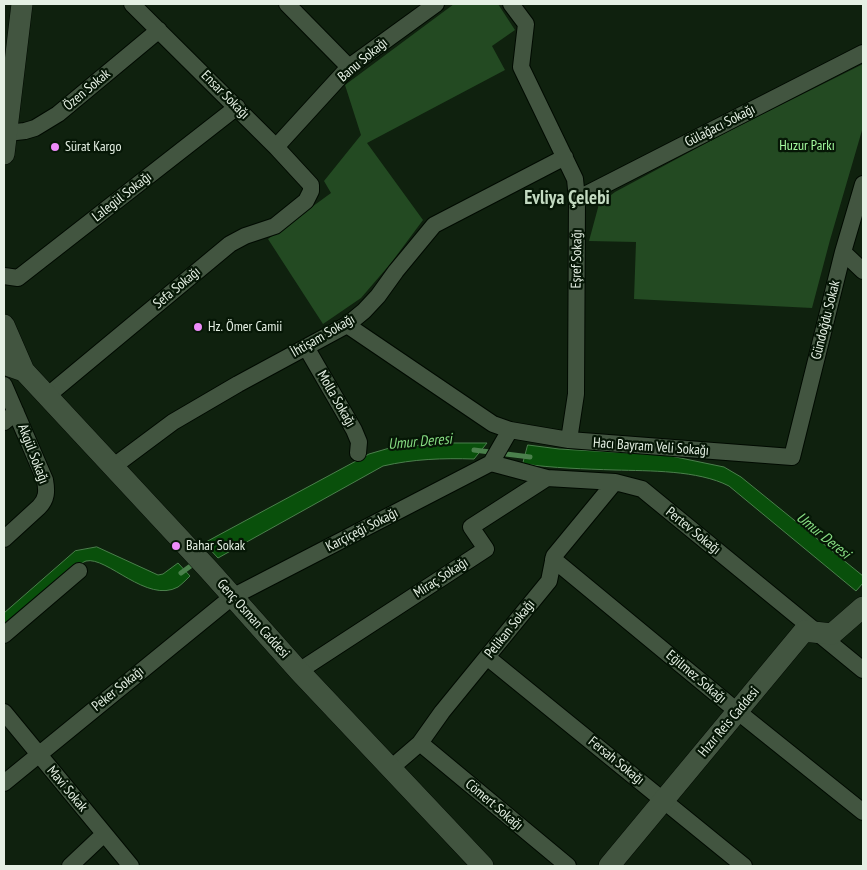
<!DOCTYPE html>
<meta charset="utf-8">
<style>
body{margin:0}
#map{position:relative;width:867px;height:870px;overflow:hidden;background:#0f210e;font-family:"PT Sans Narrow",sans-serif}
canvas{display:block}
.frame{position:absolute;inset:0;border:5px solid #e5f0e4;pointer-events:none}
</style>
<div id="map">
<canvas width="867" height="870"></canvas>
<div class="frame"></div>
</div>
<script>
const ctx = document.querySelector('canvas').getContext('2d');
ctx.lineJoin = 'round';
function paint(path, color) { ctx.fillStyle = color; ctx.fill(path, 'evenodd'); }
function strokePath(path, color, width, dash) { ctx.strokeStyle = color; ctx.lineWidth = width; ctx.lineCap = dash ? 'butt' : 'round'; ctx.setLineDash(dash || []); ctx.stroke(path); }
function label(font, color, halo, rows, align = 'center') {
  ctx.font = font + ' "PT Sans Narrow",sans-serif'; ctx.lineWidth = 4.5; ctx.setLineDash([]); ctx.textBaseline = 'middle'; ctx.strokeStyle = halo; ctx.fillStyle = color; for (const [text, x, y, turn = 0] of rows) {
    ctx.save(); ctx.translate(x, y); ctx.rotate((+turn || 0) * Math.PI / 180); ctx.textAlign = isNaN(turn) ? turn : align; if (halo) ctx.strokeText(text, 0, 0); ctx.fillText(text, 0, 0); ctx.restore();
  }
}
const green = new Path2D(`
 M 454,4 L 498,4 L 515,30 L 492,46 L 505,70 L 367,143 L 423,220 L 391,263 L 361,298 L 323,324 L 268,239 L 331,193 L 324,181 L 361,135 L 345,85 Z
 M 863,64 L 863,127 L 830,240 L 812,308 L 634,299 L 636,242 L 589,241 L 599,204 L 615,192 L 725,133 Z`);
const water = new Path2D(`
 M 454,443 L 487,443 L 474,459 C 443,458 413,459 383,466 L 218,558 L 204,543 L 369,454 L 393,447 Z
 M 528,445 L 559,449 L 666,455 L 724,467 L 741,477 L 863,576 L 863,583 L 856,591 L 729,486 C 698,470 649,471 615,470 C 584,469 554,468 523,464 Z
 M 97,547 L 158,575 L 163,574 L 178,563 L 190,576 C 186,580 182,584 178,587 C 147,604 107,556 86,561 C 83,562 81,564 79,565 L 4,630 L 4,613 L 75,551 Z`);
const stream = new Path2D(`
 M 474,450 L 530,457
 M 181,573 L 196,562`);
const minor = new Path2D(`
 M 287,4 L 349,67
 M 511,4 L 526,24 L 521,67 L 575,179 L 577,199 L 576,394 L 569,440
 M 7,133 L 25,131 L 35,128 L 58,114 L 159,30
 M 276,147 L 349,67 L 436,4
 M 577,199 L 863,53
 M 843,252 L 863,271
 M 4,276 L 18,278 L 237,107
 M 347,325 L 493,424 L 510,430
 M 306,347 L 354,430 L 359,442 L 358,453
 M 4,385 L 45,480 C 47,491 47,499 39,507 L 4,539
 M 47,396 L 230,244 L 245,236 L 275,226 L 306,201 L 311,191 L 311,185 L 276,147 L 132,4
 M 4,422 L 16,412
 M 491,463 L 510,430 L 569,440 L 792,457 L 843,252 L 863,184
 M 491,463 L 547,478 L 615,482 L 642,489 L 863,670
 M 114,466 L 173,422 L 238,384 L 347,325 L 364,311 L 378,296 L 396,271 L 434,225 L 565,157
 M 553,559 L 737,711 L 863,812
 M 4,635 L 79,571
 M 487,657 L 744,866
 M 299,671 L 486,549 L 471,527 L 547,478
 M 4,712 L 131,866
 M 420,743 L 568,866
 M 391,768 L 420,743 L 442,712 L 549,581 L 554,556 L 615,482
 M 4,783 L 232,597 L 491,463
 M 70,866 L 104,834`);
const tertiary = new Path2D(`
 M 4,154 L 22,4
 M 4,325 L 24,371 L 4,364
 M 24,371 L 209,570 L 299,671 L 483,866
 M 609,866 L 804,631 L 832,634 L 863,607`);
const markers = [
 [55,147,5,"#ed8cf9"],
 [198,327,5,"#ed8cf9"],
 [176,546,5,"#ed8cf9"]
];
const streetNames = [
 ["Banu Sokağı",363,60,-40],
 ["Özen Sokak",87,90,-40],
 ["Ensar Sokağı",225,95,45],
 ["Gülağacı Sokağı",720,126,-27],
 ["Lalegül Sokağı",122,197,-38],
 ["Eşref Sokağı",577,259,-89],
 ["Sefa Sokağı",177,288,-40],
 ["Gündoğdu Sokak",826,320,-76],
 ["İhtişam Sokağı",323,336,-30],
 ["Molla Sokağı",336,399,60],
 ["Hacı Bayram Veli Sokağı",651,447,4],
 ["Akgül Sokağı",33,454,69],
 ["Karçiçeği Sokağı",362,530,-27],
 ["Pertev Sokağı",693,531,39],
 ["Miraç Sokağı",441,578,-33],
 ["Genç Osman Caddesi",253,619,48],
 ["Pelikan Sokağı",510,629,-51],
 ["Eğilmez Sokağı",696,677,40],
 ["Peker Sokağı",118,689,-39],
 ["Hızır Reis Caddesi",729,722,-50],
 ["Fersah Sokağı",616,761,39],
 ["Mavi Sokak",67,789,50],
 ["Cömert Sokağı",494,805,40]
];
const parkNames = [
 ["Huzur Parkı",807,146]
];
const poiNames = [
 ["Sürat Kargo",65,147],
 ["Hz. Ömer Camii",208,327],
 ["Bahar Sokak",186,546]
];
const waterNames = [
 ["Umur Deresi",420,442,-5],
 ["Umur Deresi",823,536,39]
];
const districtNames = [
 ["Evliya Çelebi",567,199]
];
paint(green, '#234a22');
paint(water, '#09500b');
strokePath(water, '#4b804c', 1);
strokePath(stream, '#4b804c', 5);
strokePath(minor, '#000a00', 18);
strokePath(tertiary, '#000a00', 22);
strokePath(minor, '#425540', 16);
strokePath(tertiary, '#425540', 21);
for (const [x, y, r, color] of markers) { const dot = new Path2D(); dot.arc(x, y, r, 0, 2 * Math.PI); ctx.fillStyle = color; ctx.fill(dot); strokePath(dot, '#061706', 2); }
label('14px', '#e5f0e4', '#061706', streetNames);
label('14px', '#a4fb9f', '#061706', parkNames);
label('14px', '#e5f0e4', '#061706', poiNames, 'left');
label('italic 15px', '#86dc82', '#061706', waterNames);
label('bold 19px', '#c3dac1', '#061706', districtNames);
</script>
